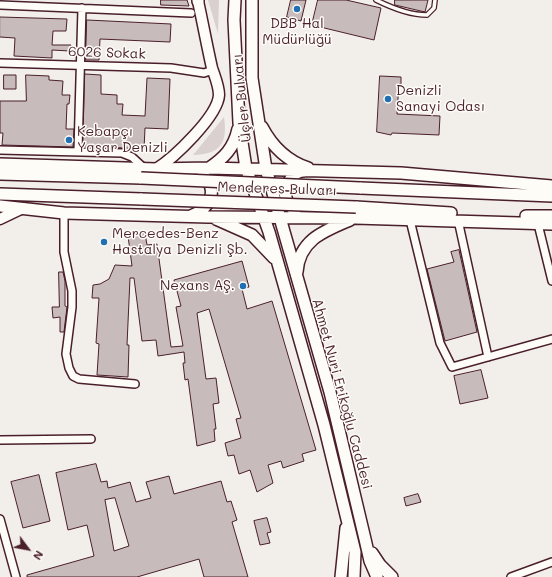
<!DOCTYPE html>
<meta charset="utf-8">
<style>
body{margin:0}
#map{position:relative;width:552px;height:577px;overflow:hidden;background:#f2efeb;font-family:Mali,sans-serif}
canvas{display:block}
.north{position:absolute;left:8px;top:529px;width:40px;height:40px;-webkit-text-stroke:3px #fdfcf7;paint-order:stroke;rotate:122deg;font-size:11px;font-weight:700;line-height:16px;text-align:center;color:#4a1f2b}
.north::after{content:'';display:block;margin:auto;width:14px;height:18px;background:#4a1f2b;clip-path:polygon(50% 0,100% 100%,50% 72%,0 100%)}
</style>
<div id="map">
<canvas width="552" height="577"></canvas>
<div class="north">N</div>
</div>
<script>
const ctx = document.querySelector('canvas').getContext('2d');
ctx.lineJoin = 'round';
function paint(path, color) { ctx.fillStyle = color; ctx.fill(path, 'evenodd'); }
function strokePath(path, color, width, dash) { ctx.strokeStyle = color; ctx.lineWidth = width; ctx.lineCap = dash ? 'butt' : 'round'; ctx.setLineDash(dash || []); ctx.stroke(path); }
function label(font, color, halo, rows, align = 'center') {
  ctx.font = font + ' Mali,sans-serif'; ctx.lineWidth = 3; ctx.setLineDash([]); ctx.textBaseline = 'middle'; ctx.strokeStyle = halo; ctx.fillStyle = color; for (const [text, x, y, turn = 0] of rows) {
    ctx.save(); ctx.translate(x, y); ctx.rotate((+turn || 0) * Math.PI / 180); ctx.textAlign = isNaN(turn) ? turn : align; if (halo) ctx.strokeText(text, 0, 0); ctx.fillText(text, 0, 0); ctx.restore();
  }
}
const green = new Path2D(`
 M 208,0 L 219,0 L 218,34 Z
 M 224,117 C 228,144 220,154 193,155 Z`);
const building = new Path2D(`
 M 161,0 L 187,0 L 189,6 L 161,5 Z
 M 291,0 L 306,0 L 301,21 L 287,17 Z
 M 318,0 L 346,0 L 381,8 L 374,40 L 312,25 Z
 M 395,0 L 428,0 L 425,12 L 395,5 Z
 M 0,17 L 67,19 L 66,31 L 53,31 L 52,45 L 71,45 L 70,51 L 52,50 L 52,58 L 14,56 L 15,38 L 0,37 Z
 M 87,20 L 171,24 L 170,42 L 100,39 L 99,60 L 86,60 Z
 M 85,74 L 101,75 L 101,94 L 117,95 L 117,104 L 123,104 L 122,115 L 145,116 L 147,78 L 170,79 L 168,129 L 145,128 L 144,149 L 83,146 Z
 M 4,75 L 16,75 L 16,89 L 4,89 Z
 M 26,75 L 49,76 L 49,80 L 63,81 L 62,95 L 70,95 L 69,104 L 67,104 L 66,129 L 74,129 L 73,147 L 2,145 L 3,133 L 0,133 L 0,101 L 26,101 Z
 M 380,76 L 401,77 L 401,84 L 399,84 L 397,114 L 440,116 L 439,135 L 392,133 L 391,135 L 377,132 Z
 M 145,233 L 147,245 L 157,244 L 171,347 L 183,346 L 176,307 L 181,306 L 174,280 L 242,261 L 249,287 L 242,289 L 247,309 L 272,301 L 316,450 L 302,454 L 304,461 L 283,468 L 281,461 L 268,465 L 273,483 L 257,492 L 250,470 L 239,474 L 234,455 L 228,456 L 225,443 L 241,438 L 236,419 L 241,418 L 209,309 L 197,313 L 206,379 L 216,378 L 219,403 L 213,404 L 216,429 L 214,429 L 215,441 L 197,446 L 188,379 L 185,380 L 183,363 L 185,363 L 184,352 L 158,356 L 156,340 L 142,341 L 134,278 L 130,278 L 127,345 L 129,345 L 128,377 L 97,375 L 99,344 L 96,343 L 99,298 L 92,298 L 93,285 L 100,284 L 109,279 L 115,265 L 132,266 L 128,236 Z
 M 459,250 L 477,332 L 445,341 L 427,269 L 454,262 L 451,252 Z
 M 59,272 L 63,272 L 65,281 L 65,306 L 67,307 L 64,332 L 60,332 L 60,317 L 53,318 L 52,307 L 59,307 Z
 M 481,370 L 488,398 L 460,404 L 454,376 Z
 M 96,464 L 101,482 L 107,481 L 108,488 L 130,482 L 136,502 L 151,498 L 146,482 L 169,476 L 174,494 L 221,481 L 227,502 L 231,501 L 237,520 L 232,522 L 248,577 L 204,577 L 199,559 L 137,577 L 27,577 L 27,575 L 94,556 L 87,525 L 68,530 L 56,473 ZM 115,498 L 129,546 L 114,551 L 105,500 Z
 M 39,475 L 50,521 L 23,528 L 11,482 Z
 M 418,494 L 421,502 L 406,506 L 404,498 Z
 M 267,518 L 271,532 L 267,533 L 270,543 L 260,545 L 254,521 Z`);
const lane = new Path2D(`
 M 376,0 C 392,8 409,15 427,15 L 434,8 L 435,0`);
const street = new Path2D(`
 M 0,5 L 191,13
 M 0,63 L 171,68 L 204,73 L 213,70
 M 0,150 L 122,153 L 132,157 L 145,169
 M 78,151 L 82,8
 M 64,213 L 64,252 L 72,291 L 72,307 L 66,354 L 69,368 L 73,376 L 79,379 L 135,384
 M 410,220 L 440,343 L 452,367 L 552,339
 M 458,220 L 488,357
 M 538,224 L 552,281
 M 0,440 L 91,439
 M 0,519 L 16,577
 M 511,577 L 552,562`);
const secondary = new Path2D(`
 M 156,169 C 174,158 218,116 219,95 C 219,86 215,77 212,68 C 207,46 203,24 198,1
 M 0,219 L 23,208`);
const primary = new Path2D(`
 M 198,0 L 198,1
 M 235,0 L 234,20 L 239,123 L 246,168 L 269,232 L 324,425 L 355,552 L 354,577
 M 252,0 L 252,78 L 266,169 L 330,392 L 365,539 L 370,561 L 377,577
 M 262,127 C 272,146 287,161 308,168
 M 0,164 L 156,169 L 209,168 L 401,173 L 552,186
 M 209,168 C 224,158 234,148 238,129
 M 0,174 L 141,178
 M 360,188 L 552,196
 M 0,194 L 142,199
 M 0,206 L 64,213 L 208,217 L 355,218 L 552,224
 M 356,207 L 451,213
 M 295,211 L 287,202 L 285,193 C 288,183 292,171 304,171
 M 191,216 C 209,209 220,190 203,176
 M 526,216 L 552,216
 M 216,219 L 252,235 L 274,258
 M 297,272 C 299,240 324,231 350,220
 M 372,553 L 380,565 L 392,577
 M 341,577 L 346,528`);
const primaryBridge = new Path2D(`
 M 141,178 L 360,188
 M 142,199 L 356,207`);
const markers = [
 [297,9,4,"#1f6fb2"],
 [388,99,4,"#1f6fb2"],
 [69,140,4,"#1f6fb2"],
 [104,242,4,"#1f6fb2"],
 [243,286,4,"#1f6fb2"]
];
const poiNames = [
 ["DBB Hal",297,24,"center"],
 ["Müdürlüğü",297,40,"center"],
 ["Denizli",396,91],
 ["Sanayi Odası",396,107],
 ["Kebapçı",77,132],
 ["Yaşar Denizli",77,148],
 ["Mercedes-Benz",112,234],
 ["Hastalya Denizli Şb.",112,250],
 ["Nexans AŞ.",235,286,"right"]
];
const streetNames = [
 ["6026 Sokak",107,53,2],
 ["Üçler Bulvarı",242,98,-96],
 ["Menderes Bulvarı",277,189,2],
 ["Ahmet Nuri Erikoğlu Caddesi",342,394,75]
];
paint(green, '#d9d0cf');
paint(building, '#c8bbbb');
strokePath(building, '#4a1f2b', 1);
strokePath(lane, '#4a1f2b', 6);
strokePath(street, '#4a1f2b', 10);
strokePath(secondary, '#4a1f2b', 13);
strokePath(primary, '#4a1f2b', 14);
strokePath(lane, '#fdfcf7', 3.5);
strokePath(street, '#fdfcf7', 7);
strokePath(secondary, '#fdfcf7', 10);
strokePath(primary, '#fdfcf7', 11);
strokePath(primaryBridge, '#4a1f2b', 14, []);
strokePath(primaryBridge, '#fdfcf7', 11);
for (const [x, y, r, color] of markers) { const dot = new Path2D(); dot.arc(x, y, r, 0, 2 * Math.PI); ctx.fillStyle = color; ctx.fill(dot); strokePath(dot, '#fdfcf7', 1.5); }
label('14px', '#4a1f2b', '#fdfcf7', poiNames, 'left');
label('14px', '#4a1f2b', '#fdfcf7', streetNames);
</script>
